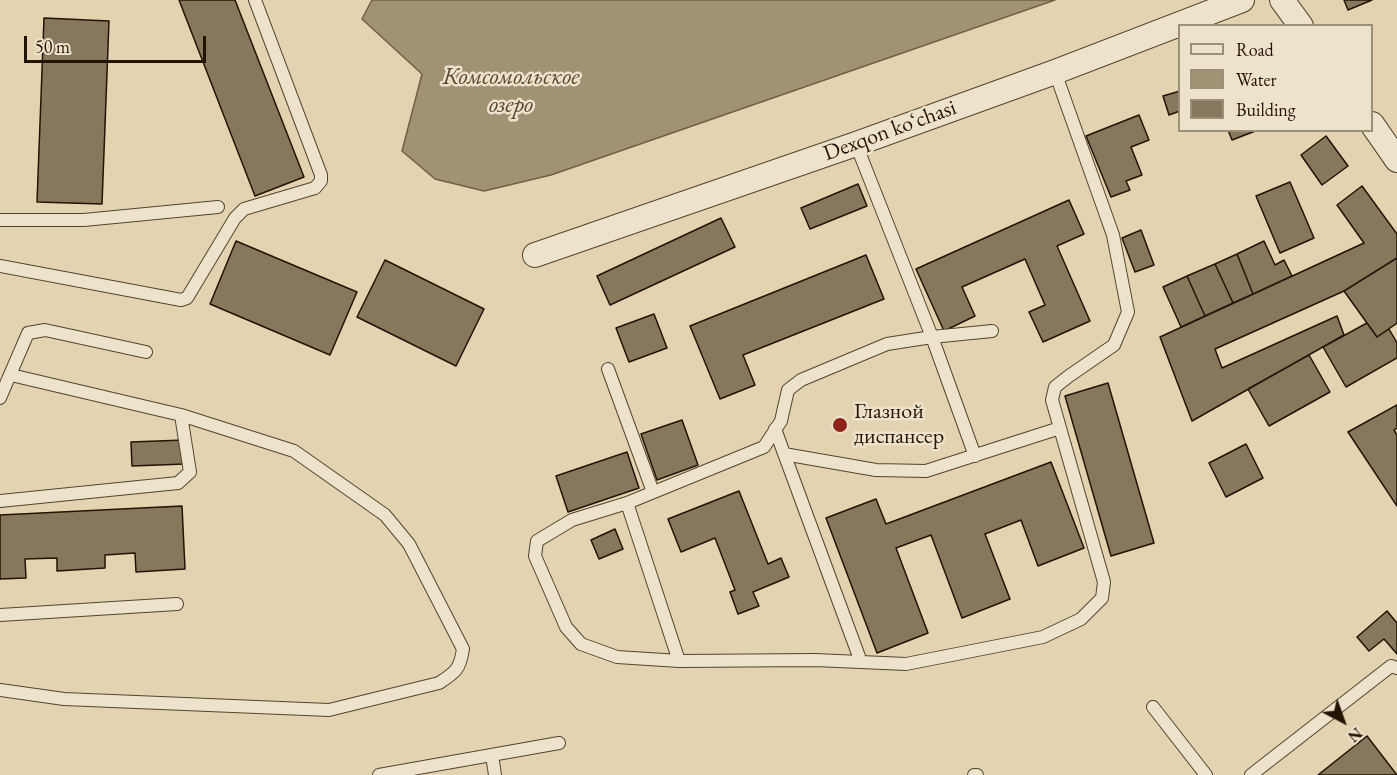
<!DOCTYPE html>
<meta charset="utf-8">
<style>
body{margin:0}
#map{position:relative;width:1397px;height:775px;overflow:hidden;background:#e4d3b0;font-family:"EB Garamond",serif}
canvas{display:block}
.legend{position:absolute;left:1178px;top:24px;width:195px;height:108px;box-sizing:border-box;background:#ede2cc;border:2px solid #9c907b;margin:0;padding:8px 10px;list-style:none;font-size:18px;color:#231401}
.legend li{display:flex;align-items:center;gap:12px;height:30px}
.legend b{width:30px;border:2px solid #9c907b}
.north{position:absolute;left:1313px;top:691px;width:60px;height:60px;-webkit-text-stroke:4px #ede2cc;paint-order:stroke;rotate:139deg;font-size:16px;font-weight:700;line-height:24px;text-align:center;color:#231401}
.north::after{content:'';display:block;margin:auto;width:21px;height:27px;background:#231401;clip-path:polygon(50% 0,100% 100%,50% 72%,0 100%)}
.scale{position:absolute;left:24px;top:36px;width:182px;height:27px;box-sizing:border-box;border:3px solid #231401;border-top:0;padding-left:8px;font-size:18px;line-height:21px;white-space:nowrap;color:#231401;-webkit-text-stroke:4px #ede2cc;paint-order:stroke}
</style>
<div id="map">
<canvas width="1397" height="775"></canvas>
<ul class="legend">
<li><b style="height:8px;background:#ede2cc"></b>Road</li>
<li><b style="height:16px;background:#a29274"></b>Water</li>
<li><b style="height:16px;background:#87775c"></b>Building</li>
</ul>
<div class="north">N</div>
<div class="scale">50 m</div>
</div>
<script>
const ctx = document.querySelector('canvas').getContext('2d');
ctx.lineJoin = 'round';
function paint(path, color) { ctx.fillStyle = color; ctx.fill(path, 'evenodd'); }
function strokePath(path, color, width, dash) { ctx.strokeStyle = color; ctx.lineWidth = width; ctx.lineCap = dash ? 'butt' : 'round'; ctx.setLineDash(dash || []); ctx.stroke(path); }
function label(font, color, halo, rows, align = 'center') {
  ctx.font = font + ' "EB Garamond",serif'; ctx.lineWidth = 5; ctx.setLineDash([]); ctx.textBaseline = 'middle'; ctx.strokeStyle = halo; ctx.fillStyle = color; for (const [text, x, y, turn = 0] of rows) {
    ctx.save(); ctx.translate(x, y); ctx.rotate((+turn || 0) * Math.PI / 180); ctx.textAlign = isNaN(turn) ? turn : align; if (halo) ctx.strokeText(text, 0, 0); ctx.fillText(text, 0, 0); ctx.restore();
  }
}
const water = new Path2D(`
 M 372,0 L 1055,0 L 551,175 L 484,191 L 435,179 L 402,151 L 422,74 L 362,19 Z`);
const building = new Path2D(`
 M 179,0 L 235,0 L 304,177 L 255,196 Z
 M 1344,0 L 1372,0 L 1348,10 Z
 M 44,18 L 109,21 L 102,204 L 37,202 Z
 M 1180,91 L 1180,111 L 1169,115 L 1163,96 Z
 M 1139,115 L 1149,140 L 1131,147 L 1142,175 L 1126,181 L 1130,190 L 1111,197 L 1086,136 Z
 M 1228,130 L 1258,130 L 1232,140 Z
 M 1326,136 L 1348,166 L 1322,185 L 1301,155 Z
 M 1290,182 L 1314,238 L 1280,253 L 1256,196 Z
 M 858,184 L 867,206 L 810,229 L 801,208 Z
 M 1362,186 L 1397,234 L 1397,258 L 1344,291 L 1215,349 L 1222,368 L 1337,316 L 1344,335 L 1192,421 L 1160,337 L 1364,243 L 1337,205 Z
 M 1069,200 L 1084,234 L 1057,246 L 1090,321 L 1043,342 L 1029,312 L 1045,305 L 1025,259 L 962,287 L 975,316 L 944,331 L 916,269 Z
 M 721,218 L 735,247 L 610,305 L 597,276 Z
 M 1141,230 L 1154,265 L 1135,272 L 1122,238 Z
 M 236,241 L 357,292 L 330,355 L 210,304 Z
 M 1264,241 L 1275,265 L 1284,260 L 1292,276 L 1253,294 L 1237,254 Z
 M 1237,254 L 1253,294 L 1233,303 L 1215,264 Z
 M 866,255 L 884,299 L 743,355 L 755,385 L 720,399 L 690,326 Z
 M 1397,258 L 1397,323 L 1377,337 L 1344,291 Z
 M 385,260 L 484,309 L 456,366 L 357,317 Z
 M 1215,264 L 1233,303 L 1205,316 L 1187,276 Z
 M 1187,276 L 1205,316 L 1181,327 L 1163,287 Z
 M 654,314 L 667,348 L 629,362 L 616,328 Z
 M 1367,323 L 1377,337 L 1389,329 L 1397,343 L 1397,358 L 1346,387 L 1323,347 Z
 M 1309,355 L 1330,392 L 1269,426 L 1248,389 Z
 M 1108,383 L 1154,543 L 1111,556 L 1065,396 Z
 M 1397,405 L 1397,428 L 1394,430 L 1397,435 L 1397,506 L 1348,432 Z
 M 682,420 L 698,465 L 657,480 L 641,434 Z
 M 184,440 L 185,464 L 132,466 L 131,442 Z
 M 1246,444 L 1263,478 L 1226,497 L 1209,463 Z
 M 627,452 L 639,488 L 568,512 L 556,476 Z
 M 1051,462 L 1084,548 L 1038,566 L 1021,520 L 985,534 L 1010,599 L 962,618 L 931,535 L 896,548 L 928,633 L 877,653 L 826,518 L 876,499 L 886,524 Z
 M 739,491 L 768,564 L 781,558 L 789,577 L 753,592 L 759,606 L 738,614 L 730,592 L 735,590 L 715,538 L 681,552 L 668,519 Z
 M 182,506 L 185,569 L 136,572 L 135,553 L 105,555 L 105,568 L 57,571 L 57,558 L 25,559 L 26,578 L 0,579 L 0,515 Z
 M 615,529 L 623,549 L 599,559 L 591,540 Z
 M 1387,611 L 1397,623 L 1397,654 L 1384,639 L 1369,651 L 1357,637 Z
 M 1367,736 L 1397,775 L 1318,775 Z`);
const service = new Path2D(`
 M 856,144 L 932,337 L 975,456
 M 0,220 L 84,220 L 218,207
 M 0,266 L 181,300 L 187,298 L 235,218 L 244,209 L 315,188 L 321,181 L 321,175 L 255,0
 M 992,331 L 932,337 L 887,344 L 801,380 L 788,390 L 781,421 L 764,447 L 627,503 L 572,520 L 537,541 L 535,556 L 566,627 L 581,644 L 617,657 L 679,661 L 815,660 L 906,664 L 1043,637 L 1081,619 L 1102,598 L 1104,582 L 1052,400 L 1055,387 L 1069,376 L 1114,345 L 1128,312 L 1113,235 L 1055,72
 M 608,369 L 653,492
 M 0,398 L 28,333 L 45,330 L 146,352
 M 775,429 L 861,662
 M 784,454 L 876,470 L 926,471 L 1060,428
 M 0,501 L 178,483 L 190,472 L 181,415
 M 627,503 L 679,661
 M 0,615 L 177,604
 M 0,690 L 64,699 L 329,710 L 439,683 C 456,672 460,669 463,649 L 409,544 L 385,515 L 294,451 L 181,415 L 11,375
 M 1153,707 L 1206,775
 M 492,755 L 495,775
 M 379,775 L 559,743
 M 974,775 L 977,775
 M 1251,775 L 1391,666 L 1397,668`);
const minor = new Path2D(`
 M 1282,0 L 1301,26
 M 1372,124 L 1397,160
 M 535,255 L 856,144 L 1055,72 L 1242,0`);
const markers = [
 [840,425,8,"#8f2418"]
];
const streetNames = [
 ["Dexqon koʻchasi",890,131,-20]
];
const poiNames = [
 ["Глазной",854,412],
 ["диспансер",854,437]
];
const waterNames = [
 ["Комсомольское",511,77],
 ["озеро",511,105]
];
paint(water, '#a29274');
strokePath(water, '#6f6046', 1.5);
paint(building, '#87775c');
strokePath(building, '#231401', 1.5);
strokePath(service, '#53442d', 14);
strokePath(minor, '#53442d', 26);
strokePath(service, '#ede2cc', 12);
strokePath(minor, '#ede2cc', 24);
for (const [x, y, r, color] of markers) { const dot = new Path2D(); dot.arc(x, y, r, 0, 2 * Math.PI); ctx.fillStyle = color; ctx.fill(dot); strokePath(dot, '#ede2cc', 2); }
label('22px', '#231401', '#ede2cc', streetNames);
label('22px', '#231401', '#ede2cc', poiNames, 'left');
label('italic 24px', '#56462f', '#ede2cc', waterNames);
</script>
